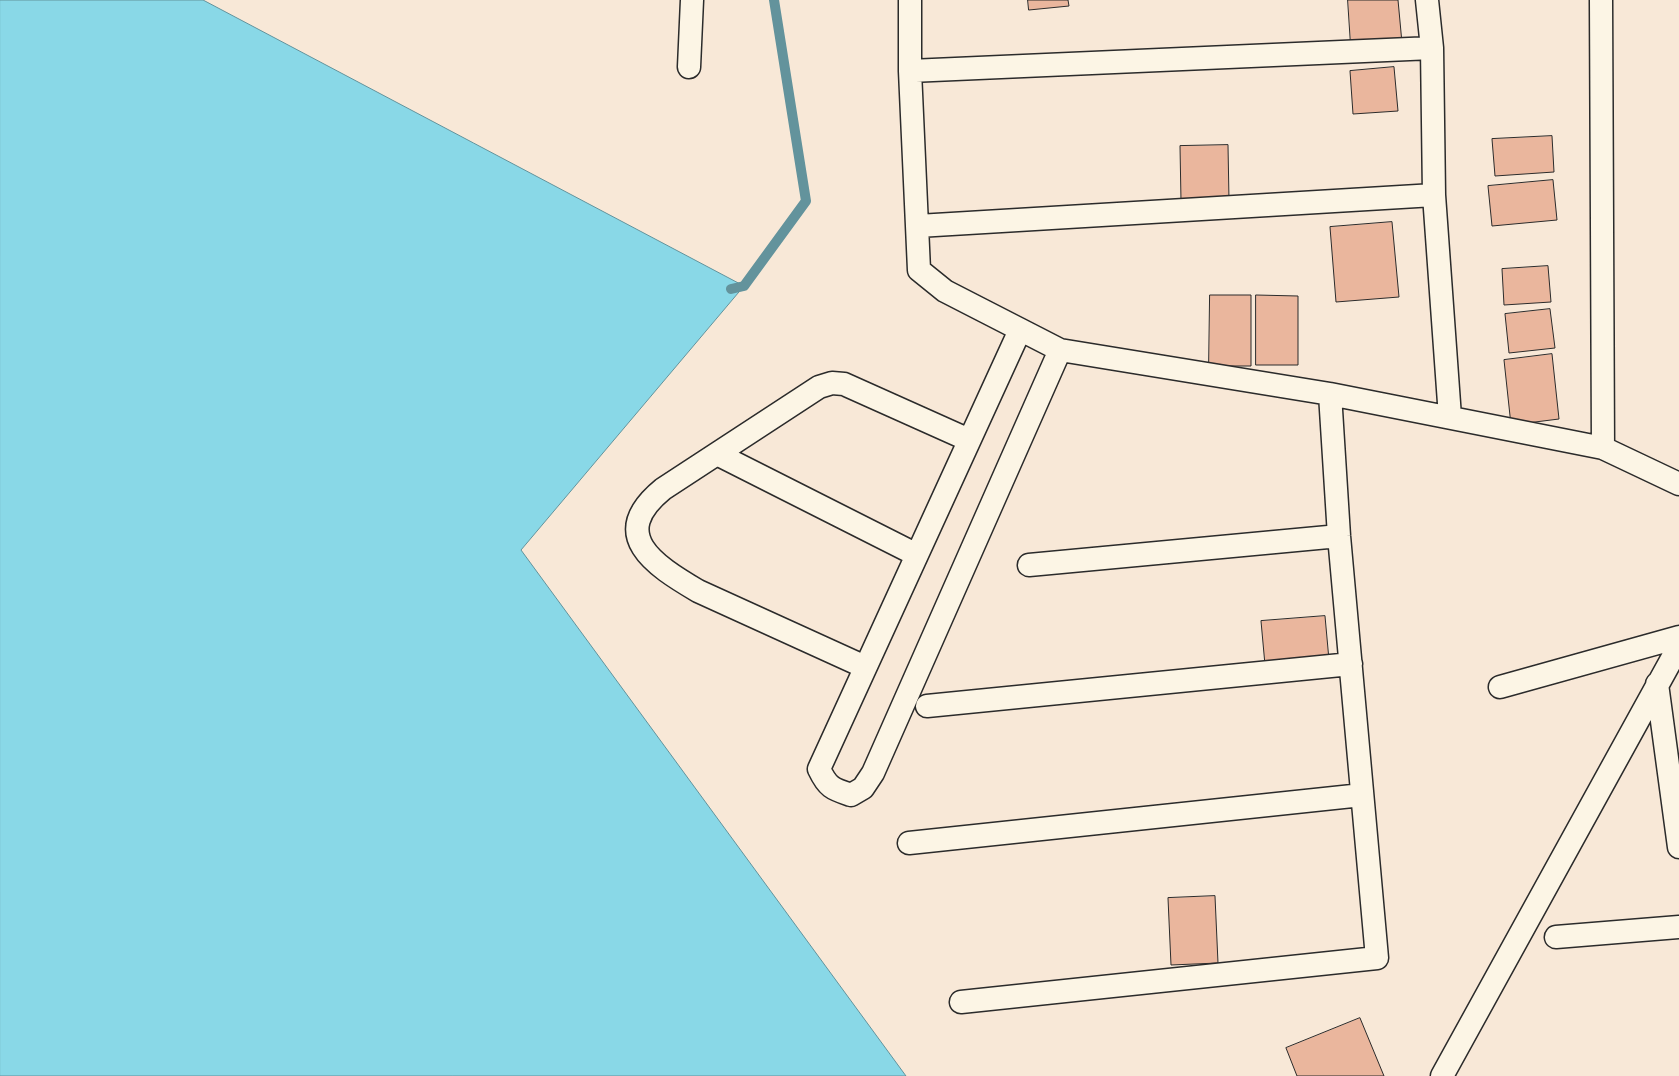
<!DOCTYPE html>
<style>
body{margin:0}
canvas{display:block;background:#f8e8d7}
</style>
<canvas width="1679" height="1076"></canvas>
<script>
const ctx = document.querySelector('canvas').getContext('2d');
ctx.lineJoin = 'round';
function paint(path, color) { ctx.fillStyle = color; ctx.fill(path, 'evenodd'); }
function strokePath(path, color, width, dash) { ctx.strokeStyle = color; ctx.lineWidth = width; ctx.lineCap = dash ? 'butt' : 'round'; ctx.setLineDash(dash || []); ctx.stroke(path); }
const water = new Path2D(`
 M 0,0 L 203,0 L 744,286 L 521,550 L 906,1076 L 0,1076 Z`);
const stream = new Path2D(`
 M 731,289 L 744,286 L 806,201 L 774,0`);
const building = new Path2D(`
 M 1028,0 L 1068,0 L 1069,6 L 1029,10 Z
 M 1348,0 L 1398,0 L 1402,43 L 1351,46 Z
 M 1394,67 L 1398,111 L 1353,114 L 1350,71 Z
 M 1552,136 L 1554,172 L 1495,176 L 1492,139 Z
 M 1228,145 L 1229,200 L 1181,201 L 1180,146 Z
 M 1553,180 L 1557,220 L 1492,226 L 1488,186 Z
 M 1392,222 L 1399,297 L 1336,302 L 1330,227 Z
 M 1548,266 L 1551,302 L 1504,305 L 1502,269 Z
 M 1210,295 L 1251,295 L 1251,366 L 1209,366 Z
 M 1256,295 L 1298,296 L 1298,365 L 1256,365 Z
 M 1550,309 L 1555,348 L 1509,353 L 1505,314 Z
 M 1552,354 L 1559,419 L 1511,425 L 1504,360 Z
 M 1325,616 L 1329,660 L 1265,665 L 1261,621 Z
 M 1215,896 L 1218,963 L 1171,965 L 1168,898 Z
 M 1360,1018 L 1384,1076 L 1297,1076 L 1286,1048 Z`);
const minor = new Path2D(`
 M 910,0 L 910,71 L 919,270 L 945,291 L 1060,350 L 1330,394 L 1603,448 L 1601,0
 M 1427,0 L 1432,48 L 1434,195 L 1450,417
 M 689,67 L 692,0
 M 910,71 L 1432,48
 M 918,226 L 1434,195
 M 1020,330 L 819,769 C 828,788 833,789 851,795 L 863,788 L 873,773 L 1060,350
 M 1603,448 L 1679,484
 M 717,454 L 917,555
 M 1029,565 L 1339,536
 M 865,667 L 698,591 C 654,565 607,535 663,489 L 819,387 L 832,383 L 844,384 L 969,440
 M 1657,684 L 1679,847
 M 1500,687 L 1679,637
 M 927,706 L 1351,664
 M 909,843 L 1362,795
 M 1556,937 L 1679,927
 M 961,1002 L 1377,958 L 1339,536 L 1330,394
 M 1442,1076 L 1679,646`);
paint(water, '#89d8e7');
strokePath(water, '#63939c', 1);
strokePath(stream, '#63939c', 10);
paint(building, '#eab69d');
strokePath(building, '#2b2b2b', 1);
strokePath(minor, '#2b2b2b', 25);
strokePath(minor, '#fcf5e5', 22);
</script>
